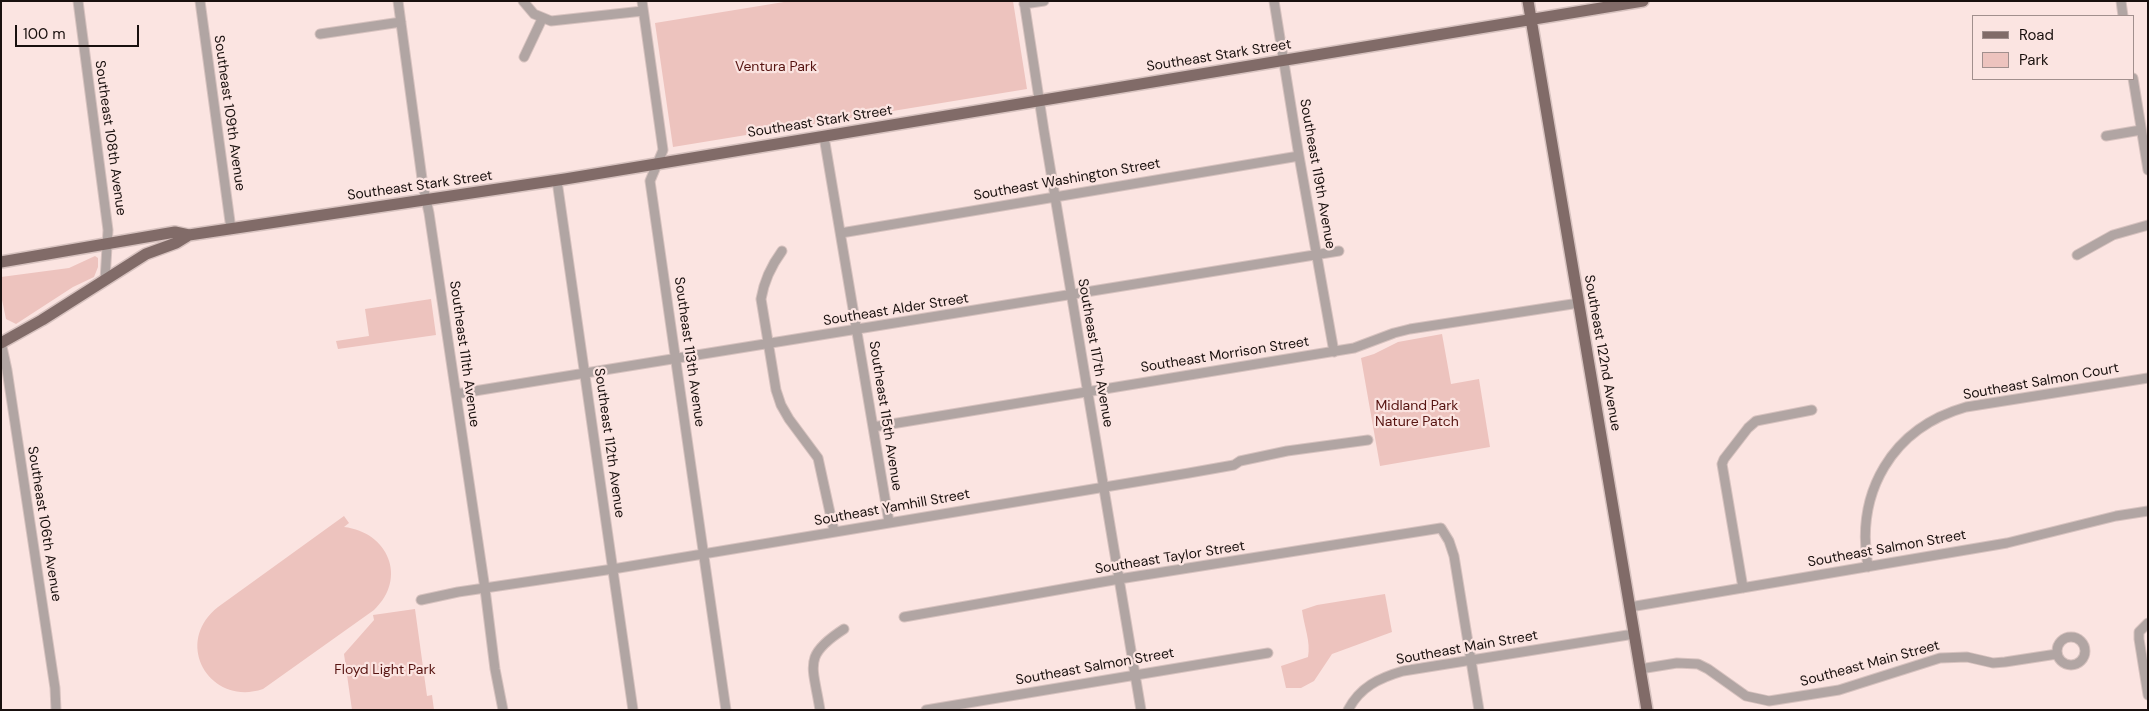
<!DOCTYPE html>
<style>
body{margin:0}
#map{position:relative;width:2149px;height:711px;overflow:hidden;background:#fbe4e1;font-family:"DM Sans",sans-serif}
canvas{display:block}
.frame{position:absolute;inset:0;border:2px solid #19100e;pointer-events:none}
.legend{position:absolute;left:1972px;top:15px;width:162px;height:65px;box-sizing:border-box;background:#fbe4e1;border:1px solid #a18f8d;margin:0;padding:6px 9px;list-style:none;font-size:15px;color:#19100e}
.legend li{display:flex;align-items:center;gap:10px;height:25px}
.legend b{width:25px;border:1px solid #a18f8d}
.scale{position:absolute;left:15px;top:25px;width:124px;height:22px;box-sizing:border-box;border:2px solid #19100e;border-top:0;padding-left:6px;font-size:15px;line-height:18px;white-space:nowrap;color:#19100e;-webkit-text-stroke:4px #fbe4e1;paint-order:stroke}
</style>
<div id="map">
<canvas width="2149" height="711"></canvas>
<div class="frame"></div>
<ul class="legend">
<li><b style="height:6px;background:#816b68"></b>Road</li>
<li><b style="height:14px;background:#edc3be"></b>Park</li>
</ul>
<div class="scale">100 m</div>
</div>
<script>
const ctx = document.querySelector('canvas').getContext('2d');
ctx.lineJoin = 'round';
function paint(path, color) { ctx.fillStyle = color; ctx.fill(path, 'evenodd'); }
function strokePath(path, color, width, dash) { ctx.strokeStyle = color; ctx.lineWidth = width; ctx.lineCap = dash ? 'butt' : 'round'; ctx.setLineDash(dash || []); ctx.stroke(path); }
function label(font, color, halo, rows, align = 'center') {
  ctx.font = font + ' "DM Sans",sans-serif'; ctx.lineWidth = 4.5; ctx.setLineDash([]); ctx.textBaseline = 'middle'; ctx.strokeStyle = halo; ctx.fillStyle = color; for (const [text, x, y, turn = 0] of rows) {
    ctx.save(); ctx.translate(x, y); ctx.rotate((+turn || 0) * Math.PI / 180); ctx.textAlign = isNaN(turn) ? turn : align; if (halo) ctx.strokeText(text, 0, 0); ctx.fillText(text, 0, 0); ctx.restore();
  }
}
const green = new Path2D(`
 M 790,1 L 1013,1 L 1027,89 L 673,147 L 655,23 Z
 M 95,256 L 98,258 L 98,267 L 94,277 L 73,287 L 16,324 L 6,319 L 1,295 L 1,277 L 69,268 Z
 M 431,299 L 436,335 L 338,349 L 336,341 L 369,336 L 365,309 Z
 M 1442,334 L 1451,384 L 1479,379 L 1490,447 L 1380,466 L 1361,358 L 1374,354 L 1398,342 Z
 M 344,516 L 349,523 L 344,527 C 388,532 408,578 374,610 L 263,689 C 210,707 172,643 218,607 Z
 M 1385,594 L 1392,632 L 1332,654 L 1314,681 L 1301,688 L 1286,688 L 1281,666 L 1308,657 C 1311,642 1304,626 1302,610 L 1317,605 Z
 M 415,609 L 427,696 L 432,695 L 434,710 L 352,710 L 344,654 L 374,620 L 373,615 Z`);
const minor = new Path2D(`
 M 78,1 L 108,230 L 105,280
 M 200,1 L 231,229
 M 398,1 L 423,186 L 429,213 L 485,589 L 495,669 L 503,710
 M 523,1 L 534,14 L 551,21 L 643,11
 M 642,1 L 663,150 L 650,181 L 726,710
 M 1024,1 L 1044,131 L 1141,710
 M 1274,1 L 1299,156 L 1334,352
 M 2121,1 L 2123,16
 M 1024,4 L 1044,1
 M 320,34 L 401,22
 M 524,57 L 542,19
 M 2133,78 L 2148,170
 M 2106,136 L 2141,130
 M 824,137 L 889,522
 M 557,181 L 633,710
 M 841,233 L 1299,156
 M 782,251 C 771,266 764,281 761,299 L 776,390 L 781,405 L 789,419 L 818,458 L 834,531
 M 2077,255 L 2113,235 L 2148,225
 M 1,342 L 7,370 L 55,688 L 56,710
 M 456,394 L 1339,251
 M 873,427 L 1354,348 L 1394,333 L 1410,329 L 1579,303
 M 1868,567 C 1855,492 1892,428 1966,407 L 2148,378
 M 1743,588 L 1722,464 L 1724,459 L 1748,428 L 1756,421 L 1812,410
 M 421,600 L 458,592 L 613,569 L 1189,473 L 1234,465 L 1240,461 L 1287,451 L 1368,440
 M 1630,607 L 2007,543 L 2116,516 L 2148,511
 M 904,617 L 1119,579 L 1441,528 L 1449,541 L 1454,556 L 1479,710
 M 2148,623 L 2139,632 L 2139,639 L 2148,695
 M2057 651a14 14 0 1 1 28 0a14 14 0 1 1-28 0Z
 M 1640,669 L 1677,663 L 1698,664 L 1708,669 L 1746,696 L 1769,701 L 1839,690 L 1940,658 L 1967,657 L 1993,663 L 2005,662 L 2057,654
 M 820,710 C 813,665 802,656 844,629
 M 926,710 L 1268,653
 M 1348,710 C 1360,687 1379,678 1403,671 L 1634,634`);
const major = new Path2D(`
 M 1528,1 L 1647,710
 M 1,262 L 175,232 L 189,235 L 565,179 L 1643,1
 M 1,343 L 42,320 L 146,254 L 176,243 L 189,235`);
const streetNames = [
 ["Southeast Stark Street",1219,56,-9],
 ["Southeast 109th Avenue",229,113,82],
 ["Southeast Stark Street",820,122,-9],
 ["Southeast 108th Avenue",110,138,82],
 ["Southeast 119th Avenue",1317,174,80],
 ["Southeast Washington Street",1067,180,-10],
 ["Southeast Stark Street",420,186,-8],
 ["Southeast Alder Street",896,310,-9],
 ["Southeast 113th Avenue",689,352,82],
 ["Southeast 117th Avenue",1095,353,80],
 ["Southeast 122nd Avenue",1602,353,80],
 ["Southeast 111th Avenue",464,354,82],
 ["Southeast Morrison Street",1225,355,-9],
 ["Southeast Salmon Court",2041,382,-10],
 ["Southeast 115th Avenue",885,416,81],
 ["Southeast 112th Avenue",609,443,82],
 ["Southeast Yamhill Street",892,508,-10],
 ["Southeast 106th Avenue",44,524,81],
 ["Southeast Salmon Street",1887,549,-10],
 ["Southeast Taylor Street",1170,558,-9],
 ["Southeast Main Street",1467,648,-10],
 ["Southeast Main Street",1870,664,-15],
 ["Southeast Salmon Street",1095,667,-10]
];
const parkNames = [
 ["Ventura Park",776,67],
 ["Midland Park",1417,406],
 ["Nature Patch",1417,422],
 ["Floyd Light Park",385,670]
];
paint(green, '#edc3be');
strokePath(minor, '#d7c2bf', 11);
strokePath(major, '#d7c2bf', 14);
strokePath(minor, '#b1a5a3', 9);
strokePath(major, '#816b68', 11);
label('14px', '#19100e', '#fbe4e1', streetNames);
label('14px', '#561310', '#fbe4e1', parkNames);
</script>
